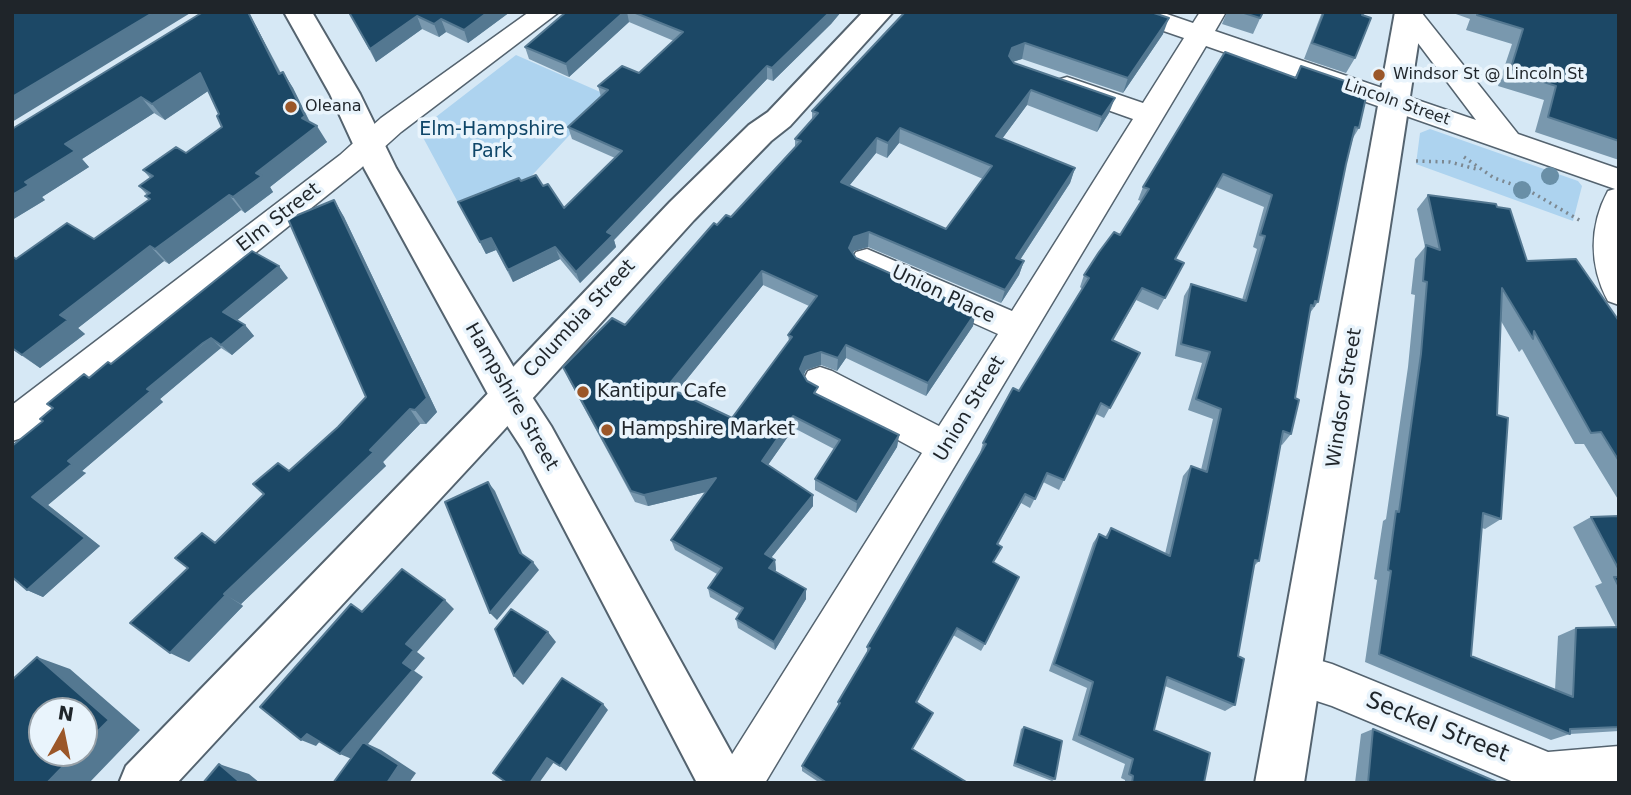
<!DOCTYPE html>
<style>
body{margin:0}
#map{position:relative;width:1631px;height:795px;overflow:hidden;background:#d6e8f5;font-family:"DejaVu Sans",sans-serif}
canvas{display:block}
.frame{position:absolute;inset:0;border:14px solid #1f252a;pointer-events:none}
.north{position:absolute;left:28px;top:697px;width:70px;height:70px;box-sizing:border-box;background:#e9f4fc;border:2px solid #98a1a8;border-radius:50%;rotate:9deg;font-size:19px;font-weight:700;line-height:28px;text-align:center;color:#1f252a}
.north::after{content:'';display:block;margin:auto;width:24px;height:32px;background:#9b5729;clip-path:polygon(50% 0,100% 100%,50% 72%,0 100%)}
</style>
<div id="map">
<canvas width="1631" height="795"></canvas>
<div class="frame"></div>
<div class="north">N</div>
</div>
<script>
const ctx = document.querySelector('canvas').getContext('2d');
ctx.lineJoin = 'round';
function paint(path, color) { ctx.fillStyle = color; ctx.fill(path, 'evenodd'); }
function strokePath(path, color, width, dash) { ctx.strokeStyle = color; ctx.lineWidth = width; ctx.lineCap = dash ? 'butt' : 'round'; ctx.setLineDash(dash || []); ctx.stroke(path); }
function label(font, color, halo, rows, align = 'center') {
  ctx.font = font + ' "DejaVu Sans",sans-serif'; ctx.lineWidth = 7; ctx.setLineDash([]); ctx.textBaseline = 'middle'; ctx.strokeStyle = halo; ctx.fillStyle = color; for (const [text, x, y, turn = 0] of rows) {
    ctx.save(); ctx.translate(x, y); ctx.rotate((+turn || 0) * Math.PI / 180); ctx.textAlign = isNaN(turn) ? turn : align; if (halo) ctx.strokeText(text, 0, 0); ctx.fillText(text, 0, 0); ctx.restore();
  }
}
const green = new Path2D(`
 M 516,55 L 607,95 L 523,185 L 462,210 L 419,130 Z
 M 1430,129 L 1578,181 L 1582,186 L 1573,221 L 1416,164 L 1420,133 Z`);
const path = new Path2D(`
 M 1464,157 L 1494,178 L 1526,189 L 1581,221
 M 1416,161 L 1450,162 L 1476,169`);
const minor = new Path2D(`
 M 529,12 L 559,12 L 401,132 L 360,169 L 25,437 L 12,441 L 12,405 L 340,155 L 381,118 Z
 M 1122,12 L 1161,12 L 1193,23 L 1200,12 L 1226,12 L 1215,31 L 1476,120 L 1396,14 L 1421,12 L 1518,134 L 1619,169 L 1619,305 L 1608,301 C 1589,266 1589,226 1608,191 L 1615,189 L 1206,46 L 765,783 L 718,783 L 724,767 L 922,453 L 808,391 L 803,381 L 808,371 L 820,367 L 832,371 L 939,426 L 998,334 L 856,270 L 851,261 L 856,252 L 867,249 L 1012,311 L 1133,119 L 1057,92 L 1053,86 L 1057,80 L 1067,77 L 1143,103 L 1184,38 L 1126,18 Z
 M 1298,654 L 1332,664 L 1548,752 L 1619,746 L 1619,783 L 1516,783 L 1332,706 L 1283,690 L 1277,675 L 1283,660 Z`);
const tertiary = new Path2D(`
 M 1395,12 L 1423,12 L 1304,783 L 1255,783 Z`);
const secondary = new Path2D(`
 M 863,12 L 893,12 L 790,126 L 771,141 L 694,220 L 503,431 L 177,783 L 119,783 L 126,766 L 475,407 L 670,202 L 749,125 L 768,112 Z`);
const primary = new Path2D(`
 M 284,12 L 312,12 L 360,94 L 396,168 L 523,383 L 551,426 L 748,783 L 697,783 L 523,450 L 495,407 L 364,168 L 330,94 Z`);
const trees = [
 [1550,176],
 [1522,190]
];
const wall = new Path2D(`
 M 248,12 L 257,28 L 281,73 L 283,72 L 293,88 L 310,122 L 327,142 L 270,187 L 273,192 L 245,213 L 241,210 L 169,264 L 164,261 L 78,328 L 85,334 L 40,368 L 12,349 L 12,256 L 16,259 L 94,239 L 149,200 L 145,196 L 147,195 L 139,186 L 150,178 L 143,170 L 186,153 L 222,127 L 219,114 L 208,91 L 165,120 L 154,113 L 82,159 L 89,167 L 42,197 L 45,200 L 12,220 L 12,129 Z
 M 353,12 L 510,12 L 468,43 L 446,32 L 439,37 L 422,29 L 376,62 L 350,14 Z
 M 566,12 L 841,12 L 831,24 L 773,81 L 767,79 L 614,240 L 616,247 L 580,283 L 560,259 L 513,282 L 496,250 L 486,254 L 458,202 L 521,181 L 543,186 L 564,208 L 615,158 L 572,139 L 568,127 L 601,97 L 598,86 L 639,73 L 674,41 L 629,22 L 569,77 L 529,59 L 525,47 Z
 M 905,12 L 1163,34 L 1123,93 L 1022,59 L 1012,62 L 1014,63 L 1109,113 L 1097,132 L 1027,105 L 1002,139 L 1075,168 L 1070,183 L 1020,260 L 1024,261 L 1019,275 L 1001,303 L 868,247 L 854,251 L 853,253 L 856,258 L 973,326 L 926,396 L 846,358 L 837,371 L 821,365 L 806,370 L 803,375 L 818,395 L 899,435 L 897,447 L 856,513 L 815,490 L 815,479 L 834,449 L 794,428 L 768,465 L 813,495 L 813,506 L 771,558 L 775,560 L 776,570 L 775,571 L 806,589 L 806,599 L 775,650 L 738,628 L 736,619 L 740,614 L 710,597 L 708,588 L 717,574 L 675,550 L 671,540 L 706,492 L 648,506 L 635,502 L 569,380 L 563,367 L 625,325 L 717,225 L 731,217 L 795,147 L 795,139 L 812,120 L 812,111 ZM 899,143 L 983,179 L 946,229 L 849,186 L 876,153 L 887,158 ZM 763,285 L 809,306 L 788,335 L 789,341 L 732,418 L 677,391 Z
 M 1227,12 L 1263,12 L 1253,34 L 1222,24 Z
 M 1322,12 L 1364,12 L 1355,58 L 1346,73 L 1304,59 Z
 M 1454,12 L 1619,13 L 1619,160 L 1535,132 L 1544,100 L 1498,86 L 1512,44 L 1466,30 L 1470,19 L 1453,13 Z
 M 1301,66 L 1343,87 L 1359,128 L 1353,138 L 1346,164 L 1318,302 L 1310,313 L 1295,398 L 1291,434 L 1282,445 L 1280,444 L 1259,561 L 1254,566 L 1238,656 L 1235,705 L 1225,711 L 1165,686 L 1154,730 L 1204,783 L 1125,783 L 1125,780 L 1121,778 L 1125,764 L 1072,740 L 1087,688 L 1049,671 L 1093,543 L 1099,534 L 1105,537 L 1111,528 L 1165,554 L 1183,476 L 1191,466 L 1201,470 L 1213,419 L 1188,410 L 1202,363 L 1175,356 L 1184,296 L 1191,284 L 1242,300 L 1257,249 L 1253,247 L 1264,207 L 1216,187 L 1175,259 L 1184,263 L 1158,310 L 1136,300 L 1113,341 L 1140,353 L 1104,418 L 1096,414 L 1059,490 L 1043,482 L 1030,508 L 1021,503 L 998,545 L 994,562 L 985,644 L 981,651 L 953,635 L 917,703 L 913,749 L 968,783 L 820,783 L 802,771 L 802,766 L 838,708 L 838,702 L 867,654 L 867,647 L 981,453 L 980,453 L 983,443 L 1019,391 L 1082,289 L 1080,287 L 1084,275 L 1120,235 L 1141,201 L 1138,200 L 1143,187 L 1295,77 Z
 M 1428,195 L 1497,207 L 1527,261 L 1619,321 L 1619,501 L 1584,444 L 1575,444 L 1522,349 L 1519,352 L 1501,321 L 1497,415 L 1501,519 L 1485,529 L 1482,528 L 1471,656 L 1555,690 L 1558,636 L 1576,628 L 1616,627 L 1595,586 L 1602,583 L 1573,527 L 1591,517 L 1619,516 L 1619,731 L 1570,734 L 1551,740 L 1365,662 L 1377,580 L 1374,579 L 1383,521 L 1386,519 L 1408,367 L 1415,295 L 1411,294 L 1415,259 L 1425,247 L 1417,209 Z
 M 334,200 L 344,217 L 437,412 L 426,424 L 420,424 L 383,462 L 386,466 L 241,604 L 243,606 L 189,662 L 188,568 L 202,533 L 215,542 L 289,471 L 338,427 L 366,397 Z
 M 288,278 L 237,320 L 245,325 L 254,336 L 232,355 L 221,348 L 214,353 L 160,399 L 163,402 L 82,471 L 86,473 L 48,505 L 100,546 L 43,597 L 27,590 L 43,421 L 89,378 L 111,364 Z
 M 1024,727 L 1055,779 L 1052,781 L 1013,766 L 1021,729 Z
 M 1373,729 L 1499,783 L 1355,783 L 1361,734 Z`);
const shadedWall = new Path2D(`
 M 154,12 L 192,12 L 12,122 L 12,97 Z
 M 248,12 L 257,28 L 289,90 L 279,74 Z
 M 488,12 L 510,12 L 468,43 L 464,30 Z
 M 624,12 L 627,12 L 629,22 L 569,77 L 566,64 Z
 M 830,12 L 841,12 L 831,24 L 773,81 L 772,68 Z
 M 417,16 L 422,29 L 376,62 L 370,49 Z
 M 1169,18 L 1163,34 L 1123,93 L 1128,78 Z
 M 441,19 L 446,32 L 439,37 L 434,24 Z
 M 1025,43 L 1022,59 L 1009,63 L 1009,56 L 1012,48 Z
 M 767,66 L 767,79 L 614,240 L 616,247 L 580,283 L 576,272 L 607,232 Z
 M 283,72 L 293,88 L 313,129 L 317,126 L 327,142 L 270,187 L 273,192 L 245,213 L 233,197 L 256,173 L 302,118 Z
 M 200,73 L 211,89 L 165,120 L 152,104 Z
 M 1031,90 L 1027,105 L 993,151 L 996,136 Z
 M 141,97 L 154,113 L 82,159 L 89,167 L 42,197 L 45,200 L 12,220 L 12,195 L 25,182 L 65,144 Z
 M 1115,98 L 1109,113 L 1097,132 L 1102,117 Z
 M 900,128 L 899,143 L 887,158 L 888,143 Z
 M 877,138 L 876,153 L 840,197 L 841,182 Z
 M 1075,168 L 1070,183 L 1012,272 L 1016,258 Z
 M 229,195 L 241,210 L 169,264 L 155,249 Z
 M 334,200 L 344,217 L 437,412 L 426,424 L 415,410 Z
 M 869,232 L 868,247 L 854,251 L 849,262 L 849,248 L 854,237 Z
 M 491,238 L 496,250 L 486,254 L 480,242 Z
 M 150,246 L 164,261 L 78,328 L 85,334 L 40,368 L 22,355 L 60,315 Z
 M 555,247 L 560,259 L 513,282 L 508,270 Z
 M 1024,261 L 1019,275 L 1001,303 L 1005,290 Z
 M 279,266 L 288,278 L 234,323 L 223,312 Z
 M 762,271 L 763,285 L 671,399 L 667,387 Z
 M 976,312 L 973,326 L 926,396 L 928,383 Z
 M 245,325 L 254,336 L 232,355 L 221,345 Z
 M 211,338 L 221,348 L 160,399 L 163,402 L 82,471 L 86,473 L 48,505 L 100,546 L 43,597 L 27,590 L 32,497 L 68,461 L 147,389 Z
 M 846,345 L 846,358 L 837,371 L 838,358 Z
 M 821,352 L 821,365 L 806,370 L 801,382 L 800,369 L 805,357 Z
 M 410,409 L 420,424 L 383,462 L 386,466 L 241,604 L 224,594 Z
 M 793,416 L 794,428 L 763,472 L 762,461 Z
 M 899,435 L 897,447 L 856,513 L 857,502 Z
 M 716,478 L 718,489 L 648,506 L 644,495 Z
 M 488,482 L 495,491 L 526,562 L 520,553 Z
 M 813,495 L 813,506 L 766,564 L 765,554 Z
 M 775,560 L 776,570 L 770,578 L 769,568 Z
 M 533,562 L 539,570 L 497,620 L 490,613 Z
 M 806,589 L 806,599 L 775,650 L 774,642 Z
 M 226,595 L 243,606 L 189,662 L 170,653 Z
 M 445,600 L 454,609 L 417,652 L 425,658 L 414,671 L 403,663 L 406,644 Z
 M 548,632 L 556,642 L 523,685 L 514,676 Z
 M 37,657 L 70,669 L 140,730 L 89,783 L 47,783 L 76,753 L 84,753 L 84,745 Z
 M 413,670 L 423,677 L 368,744 L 381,750 L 416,773 L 409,783 L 387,783 L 354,760 L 340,754 Z
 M 603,704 L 608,710 L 566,771 L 560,766 Z
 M 307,734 L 321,740 L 316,746 L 301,740 Z
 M 547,758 L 554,762 L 539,783 L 530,783 Z
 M 219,764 L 249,774 L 260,783 L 241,783 Z`);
const building = new Path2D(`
 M 12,12 L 154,12 L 12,97 Z
 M 203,12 L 248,12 L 279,74 L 283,72 L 305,116 L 302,118 L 317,126 L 256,173 L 262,176 L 233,197 L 229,195 L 155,249 L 150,246 L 60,315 L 68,320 L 22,355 L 12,348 L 12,256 L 16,259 L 67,223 L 94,239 L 150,199 L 145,196 L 150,193 L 139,186 L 153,176 L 143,170 L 176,147 L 186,153 L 222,127 L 217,116 L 219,114 L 200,73 L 152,104 L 141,97 L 65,144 L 75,151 L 25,182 L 29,185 L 12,195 L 12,129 Z
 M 353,12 L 488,12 L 464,30 L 441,19 L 434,24 L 417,16 L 370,49 L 350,14 Z
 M 566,12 L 624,12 L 566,64 L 525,47 Z
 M 633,12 L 830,12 L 772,68 L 767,66 L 607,232 L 613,235 L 576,272 L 555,247 L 508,270 L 491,238 L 480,242 L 458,202 L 519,178 L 521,181 L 536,175 L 543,186 L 548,184 L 564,208 L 622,151 L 568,127 L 608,90 L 598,86 L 622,66 L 639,73 L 683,32 Z
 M 905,12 L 1151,12 L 1169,18 L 1128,78 L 1025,43 L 1012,48 L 1009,56 L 1014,63 L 1115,98 L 1102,117 L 1031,90 L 996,136 L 1075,168 L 1016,258 L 1024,261 L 1005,290 L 869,232 L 854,237 L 849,248 L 856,258 L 976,312 L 928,383 L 846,345 L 838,358 L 821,352 L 805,357 L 800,369 L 807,381 L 818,387 L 814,393 L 899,435 L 857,502 L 815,479 L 840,440 L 793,416 L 762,461 L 813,495 L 765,554 L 775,560 L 769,568 L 806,589 L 774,642 L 736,619 L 743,608 L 708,588 L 722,568 L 671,540 L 716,478 L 644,495 L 631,491 L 563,367 L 612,318 L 625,325 L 714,223 L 717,225 L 726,215 L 731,217 L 801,141 L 795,139 L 818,113 L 812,111 ZM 900,128 L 992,166 L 946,229 L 841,182 L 877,138 L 888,143 ZM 762,271 L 817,296 L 788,335 L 792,337 L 732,418 L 667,387 Z
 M 1241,12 L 1263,12 L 1260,18 Z
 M 1324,12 L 1364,12 L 1362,15 L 1371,18 L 1355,58 L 1312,43 Z
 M 1478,12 L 1619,13 L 1619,141 L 1548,117 L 1556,86 L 1510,71 L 1523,29 L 1477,15 Z
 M 1225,52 L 1296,78 L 1301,66 L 1345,81 L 1343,87 L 1367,93 L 1359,128 L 1355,127 L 1346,164 L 1318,302 L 1315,301 L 1314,306 L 1311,305 L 1295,398 L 1299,400 L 1291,434 L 1283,431 L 1259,561 L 1255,560 L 1238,656 L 1244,659 L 1235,705 L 1167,677 L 1154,730 L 1210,753 L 1204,783 L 1132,783 L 1133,776 L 1129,774 L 1133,759 L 1079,735 L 1093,682 L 1054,664 L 1099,534 L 1107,538 L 1111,528 L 1170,556 L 1191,466 L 1207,472 L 1221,409 L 1196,399 L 1210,352 L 1181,344 L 1191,284 L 1246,301 L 1265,236 L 1260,235 L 1272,195 L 1223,174 L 1175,259 L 1184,263 L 1165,298 L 1142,288 L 1112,340 L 1140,353 L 1110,408 L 1101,403 L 1064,480 L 1047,473 L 1035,499 L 1025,494 L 997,544 L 1002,547 L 993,562 L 1019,577 L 985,644 L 957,628 L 916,702 L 933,713 L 912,749 L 968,783 L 827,783 L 802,766 L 840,703 L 838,702 L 870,648 L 867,647 L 986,444 L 983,443 L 1013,388 L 1019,391 L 1089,278 L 1084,275 L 1099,252 L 1114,232 L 1120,235 L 1149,189 L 1143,187 Z
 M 1428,195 L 1496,204 L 1497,207 L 1510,209 L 1527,261 L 1576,259 L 1619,321 L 1619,461 L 1601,432 L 1591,433 L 1534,331 L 1533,339 L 1502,288 L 1497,415 L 1508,418 L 1501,519 L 1483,513 L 1471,656 L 1573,697 L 1576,628 L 1619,627 L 1619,727 L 1570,729 L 1570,734 L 1379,654 L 1391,571 L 1388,570 L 1396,511 L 1399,512 L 1421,354 L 1427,282 L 1423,281 L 1426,245 L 1440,250 Z
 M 334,200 L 427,398 L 415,410 L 410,409 L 370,450 L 374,452 L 224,594 L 226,595 L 170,653 L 130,623 L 188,568 L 175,558 L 202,533 L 215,543 L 264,494 L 253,484 L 278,463 L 289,471 L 338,427 L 366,397 L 288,219 Z
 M 252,251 L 279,266 L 223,312 L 245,325 L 221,345 L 211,338 L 203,343 L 147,389 L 151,391 L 68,461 L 72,464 L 32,497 L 85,538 L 27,590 L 12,577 L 12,446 L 43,421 L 40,419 L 53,408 L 47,404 L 84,374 L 89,378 L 108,362 L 111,364 Z
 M 488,482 L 520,553 L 533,562 L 490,613 L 445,502 Z
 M 1619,516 L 1619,570 L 1591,517 Z
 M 402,569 L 445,600 L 406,644 L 414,650 L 403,663 L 413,670 L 340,754 L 307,734 L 301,740 L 260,707 L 351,604 L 362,612 Z
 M 1614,577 L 1619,577 L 1619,587 Z
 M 511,609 L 548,632 L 514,676 L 495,629 Z
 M 37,657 L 109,720 L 84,745 L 84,711 L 42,711 L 42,753 L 76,753 L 47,783 L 12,783 L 12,680 Z
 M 562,678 L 603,704 L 560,766 L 547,758 L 530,783 L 507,783 L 493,773 Z
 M 1024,727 L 1062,741 L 1055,779 L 1015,763 Z
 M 1373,729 L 1499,783 L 1368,783 Z
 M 363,742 L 399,765 L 387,783 L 333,783 Z
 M 219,764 L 241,783 L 203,783 Z`);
const markers = [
 [1379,75,7,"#9b5729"],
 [291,107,7,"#9b5729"],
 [583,392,7,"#9b5729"],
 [607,430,7,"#9b5729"]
];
const farPoinames = [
 ["Windsor St @ Lincoln St",1393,75],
 ["Oleana",305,107]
];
const farStreetnames = [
 ["Lincoln Street",1397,103,19]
];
const parkNames = [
 ["Elm-Hampshire",492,130],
 ["Park",492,152]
];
const streetNames = [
 ["Elm Street",279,218,-38],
 ["Union Place",943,295,25],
 ["Columbia Street",580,319,-47],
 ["Hampshire Street",511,397,60],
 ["Windsor Street",1345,398,-81],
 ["Union Street",970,409,-59]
];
const poiNames = [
 ["Kantipur Cafe",597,392],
 ["Hampshire Market",621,430]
];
const nearStreetnames = [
 ["Seckel Street",1437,728,22]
];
paint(green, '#add3ef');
strokePath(minor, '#54636f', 3);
strokePath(tertiary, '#54636f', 4);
strokePath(secondary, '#54636f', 4);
strokePath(primary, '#54636f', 4);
strokePath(path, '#7c8891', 3.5, [2, 4.5]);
paint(minor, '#fff');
paint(tertiary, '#fff');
paint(secondary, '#fff');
paint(primary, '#fff');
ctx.fillStyle = '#698fa7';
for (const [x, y] of trees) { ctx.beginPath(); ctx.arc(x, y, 9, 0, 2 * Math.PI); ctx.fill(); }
paint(wall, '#7998ae');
paint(shadedWall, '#547891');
paint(building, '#1c4866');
strokePath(building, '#547891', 2);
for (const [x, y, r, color] of markers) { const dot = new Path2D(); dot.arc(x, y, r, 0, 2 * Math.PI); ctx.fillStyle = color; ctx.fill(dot); strokePath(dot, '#e9f4fc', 2.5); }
label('16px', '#1f252a', '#e9f4fc', farPoinames, 'left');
label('16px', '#1f252a', '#e9f4fc', farStreetnames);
label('19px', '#0f4668', '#e9f4fc', parkNames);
label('19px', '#1f252a', '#e9f4fc', streetNames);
label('19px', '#1f252a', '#e9f4fc', poiNames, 'left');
label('23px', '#1f252a', '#e9f4fc', nearStreetnames);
</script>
